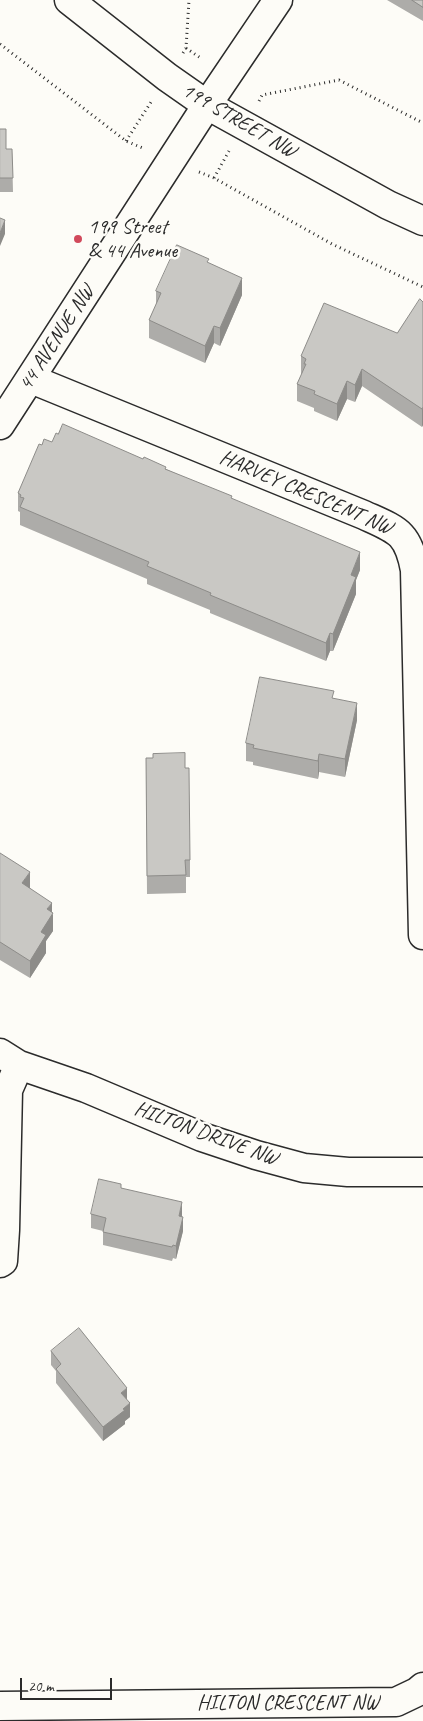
<!DOCTYPE html>
<style>
body{margin:0}
#map{position:relative;width:423px;height:1721px;overflow:hidden;background:#fdfcf7;font-family:Caveat,sans-serif}
canvas{display:block}
.scale{position:absolute;left:20px;top:1678px;width:92px;height:22px;box-sizing:border-box;border:2px solid #2b2b2b;border-top:0;padding-left:6px;font-size:15px;line-height:18px;white-space:nowrap;color:#2b2b2b;-webkit-text-stroke:4px #fdfcf7;paint-order:stroke}
</style>
<div id="map">
<canvas width="423" height="1721"></canvas>
<div class="scale">20 m</div>
</div>
<script>
const ctx = document.querySelector('canvas').getContext('2d');
ctx.lineJoin = 'round';
function strokePath(path, color, width, dash) { ctx.strokeStyle = color; ctx.lineWidth = width; ctx.lineCap = dash ? 'butt' : 'round'; ctx.setLineDash(dash || []); ctx.stroke(path); }
function paint(path, color) { ctx.fillStyle = color; ctx.fill(path, 'evenodd'); }
function label(font, color, halo, rows, align = 'center') {
  ctx.font = font + ' Caveat,sans-serif'; ctx.lineWidth = 5; ctx.setLineDash([]); ctx.textBaseline = 'middle'; ctx.strokeStyle = halo; ctx.fillStyle = color; for (const [text, x, y, turn = 0] of rows) {
    ctx.save(); ctx.translate(x, y); ctx.rotate((+turn || 0) * Math.PI / 180); ctx.textAlign = isNaN(turn) ? turn : align; if (halo) ctx.strokeText(text, 0, 0); ctx.fillText(text, 0, 0); ctx.restore();
  }
}
const path = new Path2D(`
 M 0,44 L 126,141 L 145,149
 M 186,48 L 202,59
 M 183,53 L 186,48 L 189,0
 M 259,101 L 262,95 L 339,80 L 423,123
 M 126,141 L 151,102
 M 199,172 L 214,178 L 332,244 L 423,287
 M 214,178 L 229,151`);
const minor = new Path2D(`
 M 207,105 L 278,0
 M 31,379 L 364,515 C 397,530 408,532 415,570 L 423,935
 M 0,1053 L 19,1065 L 86,1088 L 202,1137 L 256,1155 L 304,1168 L 348,1172 L 423,1172
 M 0,1263 L 3,1261 L 5,1230 L 8,1090 L 19,1065
 M 0,1706 L 396,1702 L 417,1692 L 423,1687`);
const tertiary = new Path2D(`
 M 0,425 L 207,105`);
const secondary = new Path2D(`
 M 69,0 L 167,77 L 207,105 L 388,205 L 423,221`);
const wall = new Path2D(`
 M 387,0 L 423,0 L 423,21 Z
 M 0,129 L 6,149 L 12,149 L 13,192 L 0,192 Z
 M 209,263 L 242,295 L 220,346 L 214,343 L 205,363 L 149,338 L 149,320 L 156,305 L 156,291 Z
 M 423,302 L 423,425 L 422,427 L 362,386 L 355,402 L 347,399 L 337,421 L 314,411 L 314,408 L 297,401 L 297,384 L 302,374 L 301,374 L 301,356 L 397,333 Z
 M 52,442 L 166,469 L 232,499 L 360,570 L 356,580 L 356,594 L 333,651 L 330,651 L 326,661 L 210,613 L 210,610 L 147,584 L 147,579 L 20,525 L 20,512 L 18,511 L 18,493 L 42,445 Z
 M 334,698 L 357,720 L 345,777 L 319,772 L 318,779 L 253,765 L 253,762 L 246,761 L 246,743 Z
 M 146,758 L 185,768 L 190,860 L 190,877 L 186,877 L 186,893 L 147,894 Z
 M 0,853 L 30,888 L 52,912 L 53,931 L 46,941 L 46,953 L 30,978 L 0,960 Z
 M 121,1188 L 182,1215 L 183,1231 L 176,1259 L 173,1258 L 172,1261 L 103,1245 L 103,1231 L 91,1228 L 91,1214 Z
 M 51,1351 L 127,1401 L 130,1417 L 125,1421 L 125,1424 L 103,1441 L 56,1383 L 56,1371 L 51,1365 Z`);
const shadedWall = new Path2D(`
 M 5,220 L 5,234 L 0,246 L 0,233 Z
 M 242,278 L 242,295 L 220,346 L 220,328 Z
 M 214,326 L 214,343 L 205,363 L 205,346 Z
 M 362,369 L 362,386 L 355,402 L 355,385 Z
 M 347,381 L 347,399 L 337,421 L 337,404 Z
 M 423,407 L 423,425 L 422,427 L 422,409 Z
 M 360,552 L 360,570 L 356,580 L 356,594 L 333,651 L 333,634 L 351,575 Z
 M 330,633 L 330,651 L 326,661 L 326,643 Z
 M 357,703 L 357,720 L 345,777 L 345,759 Z
 M 319,754 L 319,772 L 318,779 L 318,761 Z
 M 30,872 L 30,889 L 22,883 Z
 M 52,903 L 52,915 L 53,913 L 53,931 L 46,941 L 46,953 L 30,978 L 30,961 L 41,932 L 47,909 Z
 M 182,1202 L 182,1215 L 179,1230 L 179,1216 Z
 M 183,1217 L 183,1231 L 176,1259 L 176,1246 Z
 M 127,1388 L 127,1401 L 121,1393 Z
 M 130,1403 L 130,1417 L 125,1421 L 125,1424 L 103,1441 L 103,1427 L 123,1409 Z`);
const building = new Path2D(`
 M 412,0 L 423,0 L 423,7 Z
 M 0,129 L 6,129 L 6,149 L 12,149 L 13,178 L 0,178 Z
 M 0,218 L 5,220 L 0,233 Z
 M 177,245 L 209,259 L 207,262 L 242,278 L 220,328 L 214,326 L 205,346 L 149,320 L 161,293 L 156,291 Z
 M 420,299 L 423,302 L 423,407 L 422,409 L 362,369 L 355,385 L 347,381 L 337,404 L 314,394 L 315,391 L 297,384 L 306,364 L 304,364 L 306,359 L 301,356 L 324,303 L 397,333 Z
 M 63,424 L 143,459 L 144,457 L 166,467 L 165,469 L 232,496 L 231,498 L 360,552 L 351,575 L 356,577 L 333,634 L 330,633 L 326,643 L 210,595 L 211,593 L 147,566 L 149,562 L 20,507 L 24,498 L 20,497 L 21,495 L 18,493 L 39,444 L 42,445 L 44,439 L 52,442 L 56,433 L 58,434 Z
 M 260,677 L 334,691 L 332,698 L 357,703 L 345,759 L 319,754 L 318,761 L 253,748 L 254,745 L 246,743 Z
 M 185,753 L 185,768 L 189,768 L 190,860 L 185,860 L 186,875 L 147,876 L 146,758 L 153,758 L 153,754 Z
 M 0,853 L 30,872 L 22,883 L 52,903 L 47,909 L 53,913 L 41,932 L 46,935 L 30,961 L 0,942 Z
 M 99,1179 L 121,1184 L 121,1188 L 182,1202 L 179,1216 L 183,1217 L 176,1246 L 173,1245 L 172,1247 L 103,1232 L 106,1218 L 91,1214 Z
 M 79,1328 L 127,1388 L 121,1393 L 130,1403 L 123,1409 L 125,1410 L 103,1427 L 56,1369 L 61,1364 L 51,1351 Z`);
const markers = [
 [78,239,5,"#d1495b"]
];
const streetNames = [
 ["199 STREET NW",239,121,30],
 ["44 AVENUE NW",57,338,-57],
 ["HARVEY CRESCENT NW",306,493,23],
 ["HILTON DRIVE NW",206,1134,20],
 ["HILTON CRESCENT NW",288,1703]
];
const poiNames = [
 ["199 Street",88,227],
 ["& 44 Avenue",88,251]
];
strokePath(minor, '#2b2b2b', 31);
strokePath(tertiary, '#2b2b2b', 31);
strokePath(secondary, '#2b2b2b', 31);
strokePath(path, '#2b2b2b', 3, [1, 4]);
strokePath(minor, '#fdfcf7', 28);
strokePath(tertiary, '#fdfcf7', 28);
strokePath(secondary, '#fdfcf7', 28);
paint(wall, '#adaca9');
paint(shadedWall, '#8d8c89');
paint(building, '#c9c8c4');
strokePath(building, '#8d8c89', 1);
for (const [x, y, r, color] of markers) { const dot = new Path2D(); dot.arc(x, y, r, 0, 2 * Math.PI); ctx.fillStyle = color; ctx.fill(dot); strokePath(dot, '#fdfcf7', 2); }
label('21px', '#2b2b2b', '#fdfcf7', streetNames);
label('21px', '#2b2b2b', '#fdfcf7', poiNames, 'left');
</script>
